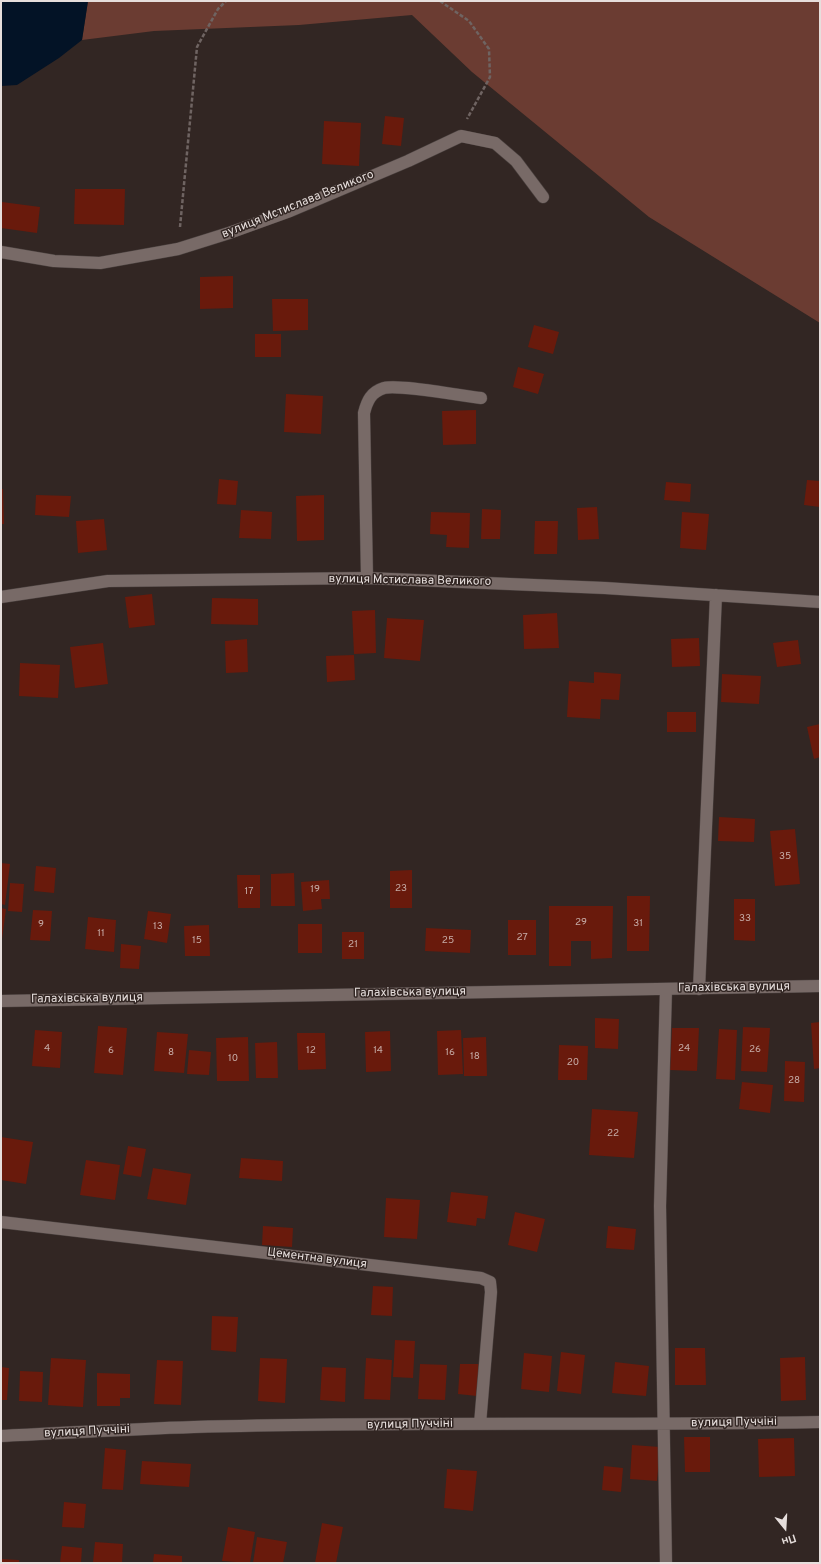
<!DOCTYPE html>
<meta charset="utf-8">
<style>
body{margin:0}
#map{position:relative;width:821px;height:1564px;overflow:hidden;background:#322623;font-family:Overpass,sans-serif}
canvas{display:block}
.frame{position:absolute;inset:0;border:2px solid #e6dedc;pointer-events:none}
.north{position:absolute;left:765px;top:1508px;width:40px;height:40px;-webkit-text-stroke:3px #322623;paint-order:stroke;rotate:162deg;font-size:11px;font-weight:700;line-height:16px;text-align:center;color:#e6dedc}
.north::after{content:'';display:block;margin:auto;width:14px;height:18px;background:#e6dedc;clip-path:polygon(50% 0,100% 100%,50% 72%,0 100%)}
</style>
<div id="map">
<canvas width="821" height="1564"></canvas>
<div class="frame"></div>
<div class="north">Пн</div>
</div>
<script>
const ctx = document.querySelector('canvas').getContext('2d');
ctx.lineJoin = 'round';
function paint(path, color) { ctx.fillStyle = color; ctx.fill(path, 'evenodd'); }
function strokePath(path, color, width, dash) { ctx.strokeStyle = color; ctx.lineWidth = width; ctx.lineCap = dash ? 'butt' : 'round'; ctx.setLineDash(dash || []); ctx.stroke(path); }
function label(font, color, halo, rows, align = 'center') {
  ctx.font = font + ' Overpass,sans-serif'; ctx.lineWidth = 3; ctx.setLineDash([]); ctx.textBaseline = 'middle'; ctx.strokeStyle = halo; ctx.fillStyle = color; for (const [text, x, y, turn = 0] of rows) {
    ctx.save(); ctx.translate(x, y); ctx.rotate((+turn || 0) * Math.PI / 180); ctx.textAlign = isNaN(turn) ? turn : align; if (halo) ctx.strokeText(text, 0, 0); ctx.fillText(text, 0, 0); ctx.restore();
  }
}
const green = new Path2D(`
 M 88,1 L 820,1 L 820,323 L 649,217 L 472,72 L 412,15 L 299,25 L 154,31 L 82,40 Z`);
const water = new Path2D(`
 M 1,1 L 88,1 L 82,40 L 59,58 L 17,85 L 1,86 Z`);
const building = new Path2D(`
 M 385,116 L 404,118 L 401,146 L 382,144 Z
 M 324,121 L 361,123 L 359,166 L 322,164 Z
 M 75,189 L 125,189 L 124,225 L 74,224 Z
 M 2,202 L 40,207 L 37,233 L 1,228 Z
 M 233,276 L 233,308 L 200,309 L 200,277 Z
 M 272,299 L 308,299 L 308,330 L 273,331 Z
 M 534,325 L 559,332 L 553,354 L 528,347 Z
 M 255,334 L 281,334 L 281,357 L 255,357 Z
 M 518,367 L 544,374 L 538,394 L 513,387 Z
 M 286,394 L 323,396 L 321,434 L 284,432 Z
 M 476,410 L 476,444 L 443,445 L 442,411 Z
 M 219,479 L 238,481 L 236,505 L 217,504 Z
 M 807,480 L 820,481 L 820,507 L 804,505 Z
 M 666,482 L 691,484 L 690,502 L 664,500 Z
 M 1,489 L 3,489 L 4,524 L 1,524 Z
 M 36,495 L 71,496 L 69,517 L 35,515 Z
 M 324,495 L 324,540 L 297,541 L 296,496 Z
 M 597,507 L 599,539 L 578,540 L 577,508 Z
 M 482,509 L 501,510 L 500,539 L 481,539 Z
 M 241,510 L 272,512 L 271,539 L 239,538 Z
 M 431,512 L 470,513 L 469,548 L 446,547 L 447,535 L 430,534 Z
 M 682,512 L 709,514 L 706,550 L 680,548 Z
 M 104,519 L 107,550 L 78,553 L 76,521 Z
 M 535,521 L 558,521 L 557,554 L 534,554 Z
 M 152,594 L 155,625 L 129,628 L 125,597 Z
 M 212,598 L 258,599 L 258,625 L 211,624 Z
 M 375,610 L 376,653 L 354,654 L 352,611 Z
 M 557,613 L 559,648 L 524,649 L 523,615 Z
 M 387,618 L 424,620 L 420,661 L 384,658 Z
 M 699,638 L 700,666 L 672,667 L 671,639 Z
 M 247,639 L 248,672 L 226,673 L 225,641 Z
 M 798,640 L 801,664 L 777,667 L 773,643 Z
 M 103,643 L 108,684 L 75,688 L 70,647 Z
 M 354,655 L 355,680 L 327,682 L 326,656 Z
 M 20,663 L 60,665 L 58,698 L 19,696 Z
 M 594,672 L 621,674 L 619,700 L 601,699 L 600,719 L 567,717 L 569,681 L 594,683 Z
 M 722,674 L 761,676 L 759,704 L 721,702 Z
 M 667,712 L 696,712 L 696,732 L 667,732 Z
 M 820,724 L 820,757 L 814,759 L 807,727 Z
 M 719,817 L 755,819 L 754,842 L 718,841 Z
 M 795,829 L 800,884 L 775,886 L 770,831 Z
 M 1,863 L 10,864 L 5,905 L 1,904 Z
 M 36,866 L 56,868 L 54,893 L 34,891 Z
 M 412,870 L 412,908 L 390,908 L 390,871 Z
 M 294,873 L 295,906 L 271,906 L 271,874 Z
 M 237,875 L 260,875 L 260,908 L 238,908 Z
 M 329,880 L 330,899 L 321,899 L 322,909 L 303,911 L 301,882 Z
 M 10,883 L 24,884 L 22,912 L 8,911 Z
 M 627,896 L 650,896 L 649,951 L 627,951 Z
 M 734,899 L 755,899 L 755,941 L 734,940 Z
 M 549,906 L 613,906 L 612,958 L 591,959 L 591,941 L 571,941 L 571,966 L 549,966 Z
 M 1,908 L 6,909 L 2,939 L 1,939 Z
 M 33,910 L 52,911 L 50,941 L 30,940 Z
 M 148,911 L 171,914 L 167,943 L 144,939 Z
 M 88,917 L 116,920 L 114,952 L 85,949 Z
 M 508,920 L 536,920 L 536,955 L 508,955 Z
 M 298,924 L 322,924 L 322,953 L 298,953 Z
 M 209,925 L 210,956 L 185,956 L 184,926 Z
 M 426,928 L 471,930 L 470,953 L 425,951 Z
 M 342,932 L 364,932 L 364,959 L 342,959 Z
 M 121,944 L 141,946 L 139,969 L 120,968 Z
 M 595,1018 L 619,1019 L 618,1049 L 595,1048 Z
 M 820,1022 L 820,1068 L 814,1069 L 811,1023 Z
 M 98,1026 L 127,1028 L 123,1075 L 94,1073 Z
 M 743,1027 L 770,1028 L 767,1072 L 741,1071 Z
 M 672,1028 L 699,1028 L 697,1071 L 670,1070 Z
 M 719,1029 L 737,1030 L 735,1080 L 716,1079 Z
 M 35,1030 L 62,1032 L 60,1068 L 32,1066 Z
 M 461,1030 L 463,1074 L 438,1075 L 437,1031 Z
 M 390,1031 L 391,1071 L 366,1072 L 365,1032 Z
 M 157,1032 L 188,1034 L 184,1073 L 154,1071 Z
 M 297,1033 L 325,1033 L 326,1069 L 298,1070 Z
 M 248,1037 L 249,1081 L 217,1081 L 216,1038 Z
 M 486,1037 L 487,1076 L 464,1076 L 463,1038 Z
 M 277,1042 L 278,1078 L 256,1078 L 255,1043 Z
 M 559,1045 L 588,1046 L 587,1080 L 558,1080 Z
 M 189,1050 L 211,1052 L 209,1075 L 187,1074 Z
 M 785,1061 L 805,1062 L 804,1102 L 784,1101 Z
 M 742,1082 L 773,1085 L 770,1113 L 739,1109 Z
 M 592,1109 L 638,1112 L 634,1158 L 589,1155 Z
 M 1,1137 L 33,1142 L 26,1184 L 1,1180 Z
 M 128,1146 L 146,1149 L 141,1177 L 123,1174 Z
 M 241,1158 L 283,1161 L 282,1181 L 239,1178 Z
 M 86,1160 L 120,1165 L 115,1200 L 80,1195 Z
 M 153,1168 L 191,1174 L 186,1205 L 147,1199 Z
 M 451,1192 L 488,1196 L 485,1219 L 477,1218 L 476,1226 L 447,1222 Z
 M 386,1198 L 420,1200 L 417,1239 L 384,1237 Z
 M 515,1212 L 545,1219 L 537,1252 L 508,1245 Z
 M 263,1226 L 293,1228 L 292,1247 L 262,1245 Z
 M 608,1226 L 636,1229 L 634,1250 L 606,1248 Z
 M 373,1286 L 393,1287 L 392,1316 L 371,1315 Z
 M 212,1316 L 238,1317 L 236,1352 L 211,1350 Z
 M 395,1340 L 415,1341 L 413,1378 L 393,1377 Z
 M 675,1348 L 705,1348 L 706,1385 L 675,1385 Z
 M 561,1352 L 585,1355 L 581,1394 L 557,1391 Z
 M 524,1353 L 552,1356 L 549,1392 L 521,1389 Z
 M 805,1357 L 806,1400 L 781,1401 L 780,1358 Z
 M 51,1358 L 86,1360 L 83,1407 L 48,1405 Z
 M 260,1358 L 287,1359 L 285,1403 L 258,1401 Z
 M 366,1358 L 392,1360 L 390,1400 L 364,1399 Z
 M 157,1360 L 183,1361 L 181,1405 L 154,1404 Z
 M 615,1362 L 649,1366 L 646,1396 L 612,1393 Z
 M 420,1364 L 447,1365 L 445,1400 L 418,1399 Z
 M 460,1364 L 479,1364 L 477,1396 L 458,1394 Z
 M 1,1367 L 9,1368 L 7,1400 L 1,1400 Z
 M 322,1367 L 346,1368 L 345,1402 L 320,1400 Z
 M 20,1371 L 43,1372 L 42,1402 L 19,1401 Z
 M 97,1373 L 130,1374 L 130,1398 L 120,1398 L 120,1406 L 97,1406 Z
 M 684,1437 L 710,1437 L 710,1472 L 685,1472 Z
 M 794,1438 L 795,1476 L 759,1477 L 758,1439 Z
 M 632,1445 L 660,1447 L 657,1481 L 630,1479 Z
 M 105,1448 L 126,1450 L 123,1490 L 102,1489 Z
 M 142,1461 L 191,1464 L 189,1487 L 140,1484 Z
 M 604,1466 L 623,1468 L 621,1492 L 602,1490 Z
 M 447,1469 L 477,1471 L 473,1511 L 444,1508 Z
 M 64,1502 L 86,1504 L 84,1528 L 62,1527 Z
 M 322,1523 L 343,1527 L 336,1563 L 315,1563 Z
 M 228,1527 L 255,1532 L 250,1563 L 222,1561 Z
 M 257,1537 L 287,1542 L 283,1563 L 253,1563 Z
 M 95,1542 L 123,1544 L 122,1563 L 93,1563 Z
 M 62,1546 L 82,1548 L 81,1563 L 60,1563 Z
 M 154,1554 L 182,1556 L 182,1563 L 153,1563 Z
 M 1,1559 L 19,1560 L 19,1563 L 1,1563 Z`);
const path = new Path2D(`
 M 440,1 L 469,21 L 489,49 L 490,77 L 467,119
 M 180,227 L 197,47 L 218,9 L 226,1`);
const lane = new Path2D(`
 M 367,578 L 364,413 C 367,401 371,392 384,388 C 399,384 462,396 481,398`);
const street = new Path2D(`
 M 1,252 L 54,261 L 100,263 L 178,249 L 229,233 L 290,211 L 408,161 L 461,136 L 495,143 L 516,161 L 543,197
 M 1,597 L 108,581 L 367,578 L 605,588 L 820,602
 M 699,989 L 716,595
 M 1,1001 L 820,986
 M 1,1222 L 481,1278 L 490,1282 L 491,1292 L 480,1424
 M 1,1436 C 65,1433 130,1429 194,1427 C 403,1421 611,1426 820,1422
 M 666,1563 L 660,1206 L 666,989`);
const numberNames = [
 ["35",785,857],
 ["23",401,889],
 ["19",315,890],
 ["17",249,892],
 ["33",745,919],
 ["29",581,923],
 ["31",638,924],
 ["9",41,925],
 ["13",158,927],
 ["11",101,934],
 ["27",522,938],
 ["15",197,941],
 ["25",448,941],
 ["21",353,945],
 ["4",47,1049],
 ["24",684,1049],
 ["26",755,1050],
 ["6",111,1051],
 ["12",311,1051],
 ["14",378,1051],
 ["8",171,1053],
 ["16",450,1053],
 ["18",475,1057],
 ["10",233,1059],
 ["20",573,1063],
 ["28",794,1081],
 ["22",613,1134]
];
const streetNames = [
 ["вулиця Мстислава Великого",298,205,-22],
 ["вулиця Мстислава Великого",410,581,1],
 ["Галахівська вулиця",734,988,-1],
 ["Галахівська вулиця",410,993,-1],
 ["Галахівська вулиця",87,999,-1],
 ["Цементна вулиця",317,1259,7],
 ["вулиця Пуччіні",734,1423,-1],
 ["вулиця Пуччіні",410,1425,-1],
 ["вулиця Пуччіні",87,1432,-3]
];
paint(green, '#6b3c32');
paint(water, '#031326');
paint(building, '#691a0c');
strokePath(lane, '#4a413f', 13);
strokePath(street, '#4a413f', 13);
strokePath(path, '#6f6462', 2.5, [4, 2]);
strokePath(lane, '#786a67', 12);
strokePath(street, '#786a67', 12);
label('10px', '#c7ada8', null, numberNames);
label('12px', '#e6dedc', '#322623', streetNames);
</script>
